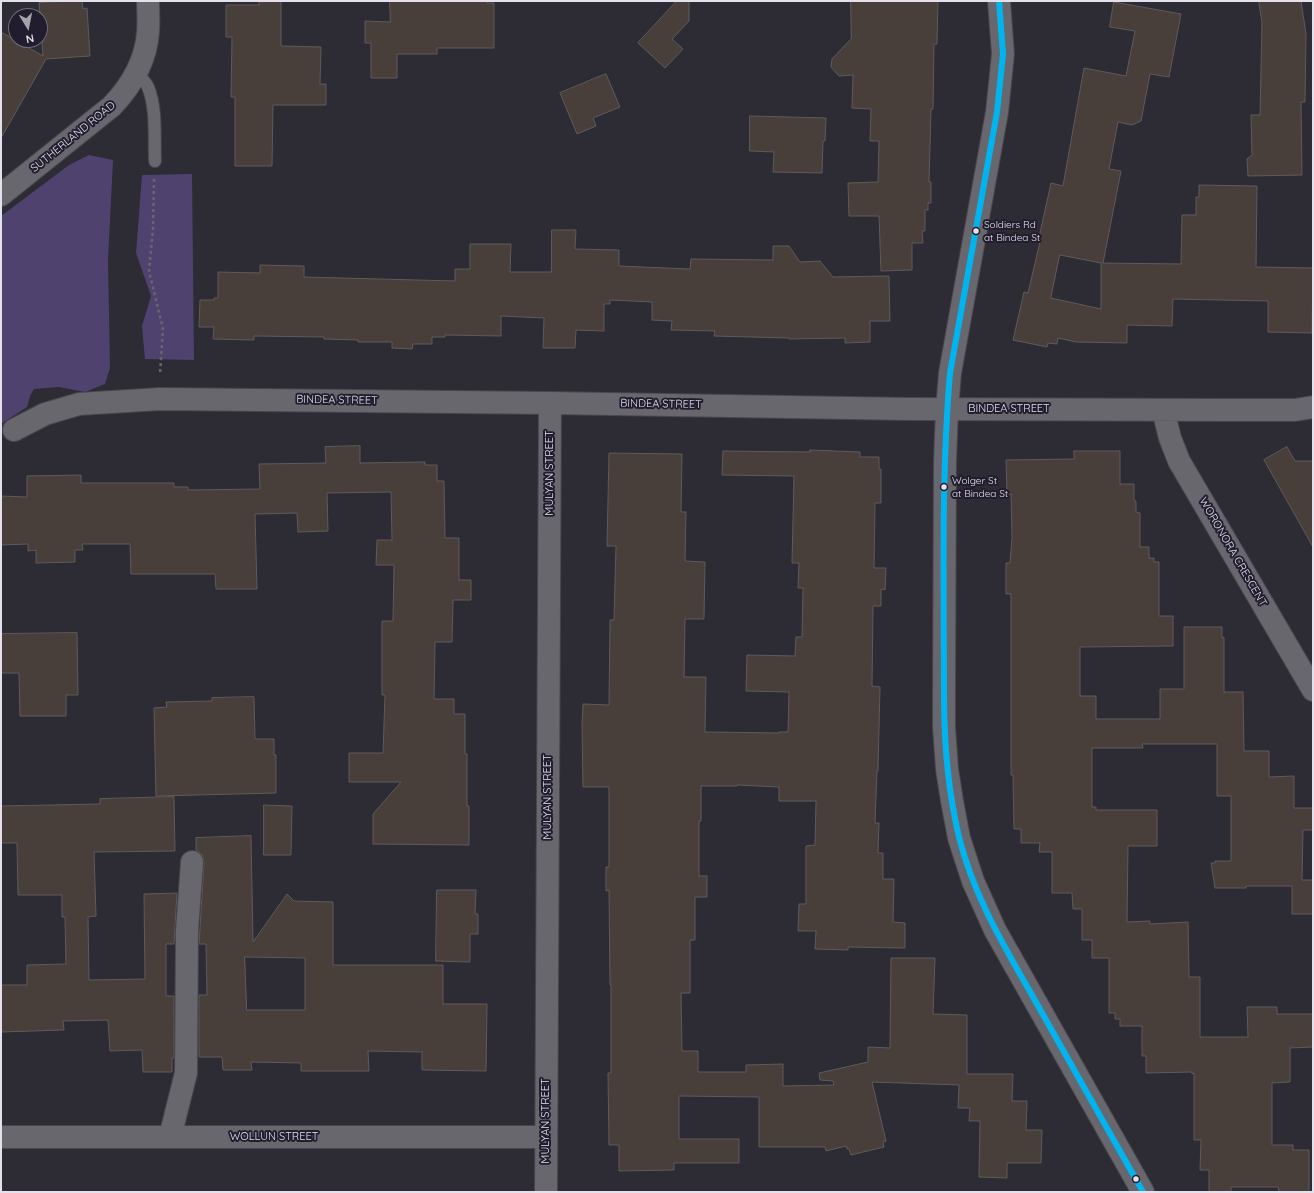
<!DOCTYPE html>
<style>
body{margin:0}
#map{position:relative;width:1314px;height:1193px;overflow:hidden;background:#2d2b34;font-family:Quicksand,sans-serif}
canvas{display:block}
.frame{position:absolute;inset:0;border:2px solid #e4e1ec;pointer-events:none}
.north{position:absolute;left:8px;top:8px;width:40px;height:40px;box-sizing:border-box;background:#221d2e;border:1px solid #706b7a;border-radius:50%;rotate:170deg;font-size:11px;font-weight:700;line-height:16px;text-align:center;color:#e4e1ec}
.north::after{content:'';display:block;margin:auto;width:14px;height:18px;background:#a4a1ac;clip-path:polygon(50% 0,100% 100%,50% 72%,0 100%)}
</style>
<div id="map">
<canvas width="1314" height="1193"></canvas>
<div class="frame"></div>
<div class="north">N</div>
</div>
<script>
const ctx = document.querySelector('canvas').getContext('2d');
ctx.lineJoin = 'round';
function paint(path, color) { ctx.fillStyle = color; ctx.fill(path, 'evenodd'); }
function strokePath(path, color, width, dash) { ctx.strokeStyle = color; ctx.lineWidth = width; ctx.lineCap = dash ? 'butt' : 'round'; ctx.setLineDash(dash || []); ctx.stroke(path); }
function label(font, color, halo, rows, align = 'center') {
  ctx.font = font + ' Quicksand,sans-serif'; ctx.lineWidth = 4; ctx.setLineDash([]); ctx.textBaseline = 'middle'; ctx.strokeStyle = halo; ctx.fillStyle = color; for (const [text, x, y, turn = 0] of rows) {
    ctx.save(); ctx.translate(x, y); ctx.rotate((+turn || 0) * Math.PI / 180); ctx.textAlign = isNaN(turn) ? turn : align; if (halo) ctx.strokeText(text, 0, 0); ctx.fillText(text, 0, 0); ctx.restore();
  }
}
const green = new Path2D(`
 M 89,155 L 113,160 L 108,260 L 110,368 L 105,384 L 85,392 L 59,387 L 34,389 L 30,396 L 27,407 L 1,424 L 1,216 L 69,165 Z
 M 192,174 L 194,360 L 145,359 L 142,326 L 151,296 L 136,253 L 142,175 Z`);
const building = new Path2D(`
 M 71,1 L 82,1 L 83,9 L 87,8 L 90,56 L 46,59 L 1,138 L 1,32 L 43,56 L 39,3 Z
 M 259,1 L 281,1 L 281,46 L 321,47 L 320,84 L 326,84 L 326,105 L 273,105 L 272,166 L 235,166 L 235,97 L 231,97 L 232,37 L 226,37 L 226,5 L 259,5 Z
 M 390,1 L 487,1 L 487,3 L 494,3 L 494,48 L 437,48 L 437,54 L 397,54 L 397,78 L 371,78 L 371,43 L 365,43 L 365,21 L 390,22 Z
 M 677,1 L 689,1 L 689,21 L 672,39 L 683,49 L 665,68 L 638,43 Z
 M 851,1 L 938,1 L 937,44 L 934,44 L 933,109 L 931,109 L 929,182 L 931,182 L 931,203 L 928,203 L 928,210 L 925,210 L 925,231 L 922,231 L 923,243 L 912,243 L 912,270 L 881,271 L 879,216 L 849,216 L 848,183 L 878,182 L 879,141 L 870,141 L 871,109 L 852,108 L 853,75 L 839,76 L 831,67 L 832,59 L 851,39 Z
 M 1259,1 L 1301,1 L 1306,34 L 1305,102 L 1301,102 L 1302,175 L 1248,176 L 1247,159 L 1252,155 L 1251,115 L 1260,115 L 1262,23 Z
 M 1114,2 L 1181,14 L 1169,77 L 1150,74 L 1141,121 L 1132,125 L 1118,122 L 1109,169 L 1121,171 L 1103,263 L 1181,264 L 1182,215 L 1196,215 L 1196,197 L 1199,197 L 1199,185 L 1257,186 L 1256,267 L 1313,268 L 1312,333 L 1268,332 L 1268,301 L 1173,299 L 1172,326 L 1127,325 L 1127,343 L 1076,342 L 1058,338 L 1057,344 L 1048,343 L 1047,347 L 1013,340 L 1024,292 L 1028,293 L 1040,242 L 1038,242 L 1051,183 L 1063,186 L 1084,68 L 1126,76 L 1135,31 L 1110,27 ZM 1060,255 L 1101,263 L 1101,309 L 1051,298 Z
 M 606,74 L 620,107 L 593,118 L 596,126 L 577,134 L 560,93 Z
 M 750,116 L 826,118 L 825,141 L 823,141 L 822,173 L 773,172 L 774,152 L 750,151 Z
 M 552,230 L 576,230 L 575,249 L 619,250 L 619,266 L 690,269 L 691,259 L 773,260 L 773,246 L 789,246 L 800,262 L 820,261 L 833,277 L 889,276 L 890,321 L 870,321 L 870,342 L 845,343 L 845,338 L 789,339 L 789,338 L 714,336 L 715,331 L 671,330 L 672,321 L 652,320 L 652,302 L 610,300 L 610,304 L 604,304 L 604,331 L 576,330 L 575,348 L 543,348 L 544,318 L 501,316 L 501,336 L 445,335 L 445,337 L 432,337 L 432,344 L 413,344 L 412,349 L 392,348 L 392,342 L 358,342 L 358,340 L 324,339 L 324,337 L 254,336 L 254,340 L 213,339 L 214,327 L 199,327 L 200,300 L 214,300 L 214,298 L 218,298 L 218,272 L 260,273 L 260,265 L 304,266 L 304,277 L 455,281 L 455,269 L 470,269 L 470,244 L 511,244 L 510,272 L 551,272 Z
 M 360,446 L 360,463 L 425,462 L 425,465 L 437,465 L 437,481 L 444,481 L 445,538 L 459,538 L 459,580 L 471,580 L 471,600 L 453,600 L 452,642 L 435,642 L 434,699 L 454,699 L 454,714 L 465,714 L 465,754 L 467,754 L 467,806 L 469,806 L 469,845 L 373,844 L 373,814 L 401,782 L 349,782 L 349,753 L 383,753 L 385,695 L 382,695 L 382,621 L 393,621 L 394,565 L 376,565 L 377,540 L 392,540 L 391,492 L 327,493 L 328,531 L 298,532 L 297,513 L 255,514 L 257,589 L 216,589 L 215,574 L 131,574 L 130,544 L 82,544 L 83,550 L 75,550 L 75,562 L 36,563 L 36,550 L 28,551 L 28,544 L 1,545 L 1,496 L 27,497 L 27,476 L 81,475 L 81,483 L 174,483 L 174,487 L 188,487 L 188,490 L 260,489 L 259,464 L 326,463 L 325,447 Z
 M 1287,447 L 1295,461 L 1313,461 L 1313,547 L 1264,460 Z
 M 810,450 L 860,452 L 860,457 L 879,457 L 879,469 L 881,469 L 881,503 L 875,503 L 874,568 L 886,568 L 885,590 L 881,589 L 881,606 L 873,606 L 872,686 L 880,687 L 878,769 L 878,771 L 877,771 L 875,823 L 879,823 L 878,853 L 883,853 L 883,879 L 894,879 L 893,922 L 905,923 L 905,948 L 848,947 L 848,950 L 815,949 L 816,931 L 798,931 L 799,904 L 806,904 L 806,846 L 815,845 L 816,801 L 779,801 L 779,787 L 737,785 L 737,786 L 701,786 L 701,821 L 699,821 L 699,876 L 707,876 L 707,897 L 695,897 L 695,940 L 690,940 L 690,993 L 681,993 L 682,1051 L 698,1051 L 698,1072 L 746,1072 L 746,1065 L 783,1064 L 783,1086 L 834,1085 L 833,1081 L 820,1080 L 819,1073 L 868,1062 L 868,1047 L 890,1048 L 891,958 L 935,958 L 933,1014 L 967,1015 L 967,1074 L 1013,1074 L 1012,1101 L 1027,1101 L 1026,1130 L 1042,1130 L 1041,1163 L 1007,1163 L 1007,1178 L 979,1177 L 980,1121 L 969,1121 L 970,1108 L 958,1108 L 959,1085 L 872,1082 L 886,1141 L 883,1142 L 884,1147 L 851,1155 L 849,1149 L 847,1149 L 846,1146 L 826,1151 L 825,1147 L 759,1147 L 759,1097 L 679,1096 L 679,1139 L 739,1139 L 739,1163 L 674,1163 L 674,1170 L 619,1171 L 619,1145 L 609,1145 L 608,1073 L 611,1073 L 611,985 L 610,985 L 609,890 L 606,891 L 606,867 L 609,867 L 609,787 L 583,787 L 582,725 L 583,704 L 609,705 L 610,620 L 614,620 L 616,546 L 607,546 L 609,453 L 682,454 L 681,512 L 686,512 L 685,561 L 705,562 L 704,619 L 685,619 L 684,677 L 706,677 L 705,732 L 779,733 L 779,732 L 788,732 L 789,692 L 746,691 L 747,655 L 795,656 L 796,637 L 802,637 L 803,588 L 798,588 L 799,563 L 792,563 L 794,476 L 722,475 L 723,451 L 810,452 Z
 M 1074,451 L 1120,451 L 1120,484 L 1134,484 L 1134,501 L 1136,501 L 1136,512 L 1140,513 L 1140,547 L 1149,547 L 1149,558 L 1154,558 L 1154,562 L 1159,562 L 1159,616 L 1173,616 L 1173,646 L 1080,647 L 1080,696 L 1096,696 L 1096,719 L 1160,719 L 1160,689 L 1184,689 L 1184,627 L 1222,627 L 1222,638 L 1224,637 L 1224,692 L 1243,692 L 1244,751 L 1269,751 L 1269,777 L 1294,776 L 1294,808 L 1313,808 L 1313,830 L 1303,830 L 1302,880 L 1313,880 L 1313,914 L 1292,914 L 1292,886 L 1246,886 L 1246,888 L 1215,888 L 1211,863 L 1215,863 L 1215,861 L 1231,861 L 1231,796 L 1217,796 L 1217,744 L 1142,744 L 1143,748 L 1092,748 L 1092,807 L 1096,807 L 1096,810 L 1157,810 L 1157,846 L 1128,846 L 1127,922 L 1150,921 L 1150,924 L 1188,922 L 1189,977 L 1200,977 L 1200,1037 L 1248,1037 L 1247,1007 L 1277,1007 L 1277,1014 L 1313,1014 L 1313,1047 L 1290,1048 L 1290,1082 L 1272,1083 L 1272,1145 L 1293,1145 L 1293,1150 L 1309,1150 L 1309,1192 L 1279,1192 L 1278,1187 L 1231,1187 L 1231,1192 L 1209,1192 L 1209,1170 L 1200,1170 L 1201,1140 L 1194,1140 L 1194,1073 L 1192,1074 L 1192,1072 L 1146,1073 L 1146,1056 L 1142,1056 L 1142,1026 L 1120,1026 L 1120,1019 L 1115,1019 L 1115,1013 L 1109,1013 L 1109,958 L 1092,958 L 1092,940 L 1082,940 L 1082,909 L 1073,909 L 1072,893 L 1052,893 L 1052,852 L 1039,852 L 1040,843 L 1021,843 L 1021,829 L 1014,829 L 1013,775 L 1011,775 L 1011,594 L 1006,594 L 1006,563 L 1010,563 L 1012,538 L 1011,494 L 1007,494 L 1006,460 L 1074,459 Z
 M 77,633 L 78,695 L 66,695 L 66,716 L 20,716 L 19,673 L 1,673 L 1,634 Z
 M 254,697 L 255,739 L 274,739 L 274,755 L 276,755 L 276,793 L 156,796 L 154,708 L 167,707 L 166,702 L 212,701 L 212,698 Z
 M 174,797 L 175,851 L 94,852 L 96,916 L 88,917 L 89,980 L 145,979 L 144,894 L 177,893 L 174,944 L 166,944 L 166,996 L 174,996 L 174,1058 L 172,1058 L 172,1072 L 143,1072 L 142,1050 L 110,1051 L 108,1020 L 63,1021 L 64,1030 L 1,1032 L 1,985 L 27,985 L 27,965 L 66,964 L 65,917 L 62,917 L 62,895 L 18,895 L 17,843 L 1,843 L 1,806 L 100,804 L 100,799 Z
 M 264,805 L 292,806 L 291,855 L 264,855 Z
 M 251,836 L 253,942 L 287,894 L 294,901 L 333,902 L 333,965 L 443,965 L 443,1004 L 487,1004 L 486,1071 L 422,1070 L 422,1052 L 368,1051 L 369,1071 L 301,1071 L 301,1063 L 251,1062 L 252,1070 L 223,1070 L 222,1057 L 199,1057 L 199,995 L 207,995 L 206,944 L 199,944 L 204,863 L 203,856 L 199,852 L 196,850 L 196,838 ZM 245,957 L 305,958 L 305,1010 L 247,1010 Z
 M 437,890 L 476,890 L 475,914 L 478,914 L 478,934 L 470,934 L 470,962 L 436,961 Z`);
const path = new Path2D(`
 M 154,179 L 153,229 L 149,271 L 163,329 L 160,374`);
const service = new Path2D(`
 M 136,72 C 140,77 146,82 148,87 C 157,109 154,137 155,161`);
const minor = new Path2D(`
 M 1,195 L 112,106 C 131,86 146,60 148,32 C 149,22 148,11 148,1
 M 1163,410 L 1170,438 L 1179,461 L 1313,690
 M 14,430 L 45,414 L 79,404 L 160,399 L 550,403 L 909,409 L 1233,410 L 1295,410 L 1313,407
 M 1,1137 L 546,1137
 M 170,1137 L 186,1073 L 187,931 L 192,862
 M 546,1192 L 550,403`);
const tertiary = new Path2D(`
 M 999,1 L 1003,54 L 997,112 L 950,373 L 947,409 L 945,461 L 944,696 L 944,727 L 947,769 L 952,801 L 959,838 L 973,881 L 995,930 L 1143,1192`);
const bus1 = new Path2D(`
 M 999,1 L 1003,54 L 997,112 L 950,373 C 941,480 944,588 944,696 C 944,743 948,791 959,837 C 974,898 1007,951 1037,1004 C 1072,1067 1108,1129 1143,1192`);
const markers = [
 [976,231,3.5,"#e4e1ec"],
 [944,487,3.5,"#e4e1ec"],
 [1136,1179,3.5,"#e4e1ec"]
];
const busNames = [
 ["Soldiers Rd",984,225],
 ["at Bindea St",984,238],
 ["Wolger St",952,481],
 ["at Bindea St",952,494]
];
const streetNames = [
 ["SUTHERLAND ROAD",73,137,-39],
 ["BINDEA STREET",337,400,1],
 ["BINDEA STREET",661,404,1],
 ["BINDEA STREET",1009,409],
 ["MULYAN STREET",550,473,-90],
 ["WORONORA CRESCENT",1233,552,60],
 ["MULYAN STREET",548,797,-90],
 ["MULYAN STREET",546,1121,-90],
 ["WOLLUN STREET",274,1137]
];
paint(green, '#50426f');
paint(building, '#483f3a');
strokePath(building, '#5f5b5c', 1);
strokePath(service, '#47464e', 14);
strokePath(minor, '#47464e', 24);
strokePath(tertiary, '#47464e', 24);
strokePath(path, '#68666c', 2.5, [3, 3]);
strokePath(service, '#69676e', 12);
strokePath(minor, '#69676e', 22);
strokePath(tertiary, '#69676e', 22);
strokePath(bus1, '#00b5ef', 6);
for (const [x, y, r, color] of markers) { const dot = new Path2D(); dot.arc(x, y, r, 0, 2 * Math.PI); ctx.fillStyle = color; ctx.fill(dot); strokePath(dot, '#221d2e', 1.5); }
label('10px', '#e4e1ec', '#221d2e', busNames, 'left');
label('11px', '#e4e1ec', '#221d2e', streetNames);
</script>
